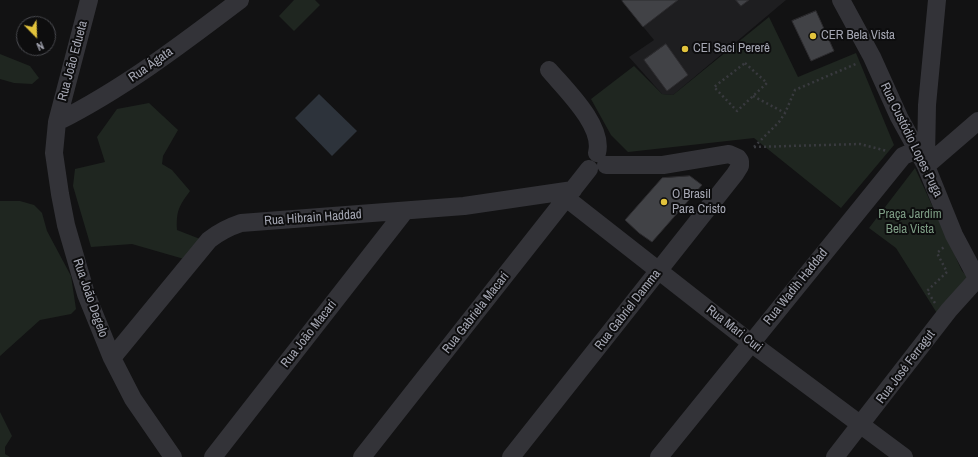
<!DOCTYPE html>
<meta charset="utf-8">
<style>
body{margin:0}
#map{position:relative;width:978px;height:457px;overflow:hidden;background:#121213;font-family:"Archivo Narrow",sans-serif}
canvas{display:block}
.north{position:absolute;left:16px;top:16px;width:40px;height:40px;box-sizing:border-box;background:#0d0d0e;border:1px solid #4a4b50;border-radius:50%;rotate:157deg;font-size:11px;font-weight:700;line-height:16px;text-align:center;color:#a5a7b3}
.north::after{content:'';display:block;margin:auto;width:14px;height:18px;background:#e2c33c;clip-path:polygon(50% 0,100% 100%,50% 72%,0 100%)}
</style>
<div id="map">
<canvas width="978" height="457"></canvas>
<div class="north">N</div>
</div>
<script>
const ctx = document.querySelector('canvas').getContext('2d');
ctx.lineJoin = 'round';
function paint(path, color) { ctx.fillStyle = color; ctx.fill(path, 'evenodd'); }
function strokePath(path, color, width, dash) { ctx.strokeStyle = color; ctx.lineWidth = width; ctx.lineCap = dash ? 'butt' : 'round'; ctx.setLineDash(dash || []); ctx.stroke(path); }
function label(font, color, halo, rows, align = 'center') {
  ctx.font = font + ' "Archivo Narrow",sans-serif'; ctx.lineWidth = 4; ctx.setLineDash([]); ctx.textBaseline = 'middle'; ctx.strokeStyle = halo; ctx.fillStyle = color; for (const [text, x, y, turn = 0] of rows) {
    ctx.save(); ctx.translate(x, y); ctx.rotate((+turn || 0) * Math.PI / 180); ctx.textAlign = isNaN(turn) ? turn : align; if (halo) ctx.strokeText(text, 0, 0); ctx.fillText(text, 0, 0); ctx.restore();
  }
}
const built = new Path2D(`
 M 623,0 L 786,0 L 673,95 L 662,94 L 629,57 L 654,40 L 622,1 Z`);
const green = new Path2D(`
 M 294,0 L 315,0 L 320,5 L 294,31 L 279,16 Z
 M 769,17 L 798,77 L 856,53 L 894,145 L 841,208 L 754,138 L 628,152 L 611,135 L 591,99 L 634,66 L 662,94 L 673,95 Z
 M 0,54 L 30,66 L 39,78 L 32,84 L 14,83 L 0,79 Z
 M 149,103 L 178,130 L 163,156 L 162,164 L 172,170 L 190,191 C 179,206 176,211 177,230 L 200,239 L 184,259 L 132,244 L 91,247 L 73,186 L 75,169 L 105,162 L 97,137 L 117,109 Z
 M 915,168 L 962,271 L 971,280 L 940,318 L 896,248 L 869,228 Z
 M 0,201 L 20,201 L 34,205 L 42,213 L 47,231 L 71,276 L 76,309 L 71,314 L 40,320 L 0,356 Z
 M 0,412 L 12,436 L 5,447 L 5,454 L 10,457 L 0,457 Z`);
const water = new Path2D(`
 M 319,94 L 357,131 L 332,156 L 295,118 Z`);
const building = new Path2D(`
 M 623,0 L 678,0 L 643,27 L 622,1 Z
 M 736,0 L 749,0 L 741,6 Z
 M 816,11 L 834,51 L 811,61 L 792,21 Z
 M 666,44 L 688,75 L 667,91 L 644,60 Z
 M 690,176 L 702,185 L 652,242 L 639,233 L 625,220 L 662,178 Z`);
const path = new Path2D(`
 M 745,63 L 767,83 L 737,111 L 714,87 Z
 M 753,96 L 785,113
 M 754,147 L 860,144 L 887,151
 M 754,147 L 779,122 L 785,113 L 795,90 L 858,63
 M 935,303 L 927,291 L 947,272 L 937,253 L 944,247`);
const minor = new Path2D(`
 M 89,0 L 57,122 L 54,153 L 60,194 L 66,225 L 86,294 L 112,358 L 133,399 L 173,457
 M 841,0 L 872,57 L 899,117 L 926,166 L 954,235 L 978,280
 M 549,70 C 566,90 604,126 597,153
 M 57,122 C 123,89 182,44 240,0
 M 926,158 L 927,105 L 937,0
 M 926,166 L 978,121
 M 566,198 L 751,343 L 904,457
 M 112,358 L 209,240 C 219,232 229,227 241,223 L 464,206 L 573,190
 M 213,457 L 405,211
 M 362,457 L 589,169
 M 511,457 L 735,174 L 740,166 L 740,161 L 738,158 L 729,154 L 663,165 L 606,165
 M 659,457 L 903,156 L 926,146
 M 835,457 L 949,310 L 977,279`);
const markers = [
 [813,36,4,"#e2c33c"],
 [685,49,4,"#e2c33c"],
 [664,202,4,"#e2c33c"]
];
const poiNames = [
 ["CER Bela Vista",821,36],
 ["CEI Saci Pererê",693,49],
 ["O Brasil",672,195],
 ["Para Cristo",672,210]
];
const streetNames = [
 ["Rua João Edueta",73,61,-75],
 ["Rua Ágata",151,65,-35],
 ["Rua Custódio Lopes Puga",911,140,64],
 ["Rua Hibrain Haddad",313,218,-4],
 ["Rua Wadih Haddad",796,287,-51],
 ["Rua João Degelo",90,298,71],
 ["Rua Gabriel Damma",628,310,-52],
 ["Rua Gabriela Macari",476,313,-52],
 ["Rua Mari Curi",734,329,38],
 ["Rua João Macari",309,334,-52],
 ["Rua José Ferragut",906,367,-53]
];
const parkNames = [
 ["Praça Jardim",910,215],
 ["Bela Vista",910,230]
];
paint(built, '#1e1e20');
paint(green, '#1f2620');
paint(water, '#2d333b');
paint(building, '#414246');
strokePath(building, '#2d2c2f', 1);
strokePath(path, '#393a3f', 2.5, [2, 3]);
strokePath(minor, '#333338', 18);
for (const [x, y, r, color] of markers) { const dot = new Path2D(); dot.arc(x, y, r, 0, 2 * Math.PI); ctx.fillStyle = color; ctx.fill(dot); strokePath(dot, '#0d0d0e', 1.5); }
label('13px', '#a5a7b3', '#0d0d0e', poiNames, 'left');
label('13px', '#a5a7b3', '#0d0d0e', streetNames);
label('13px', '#7d9c84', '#0d0d0e', parkNames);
</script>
